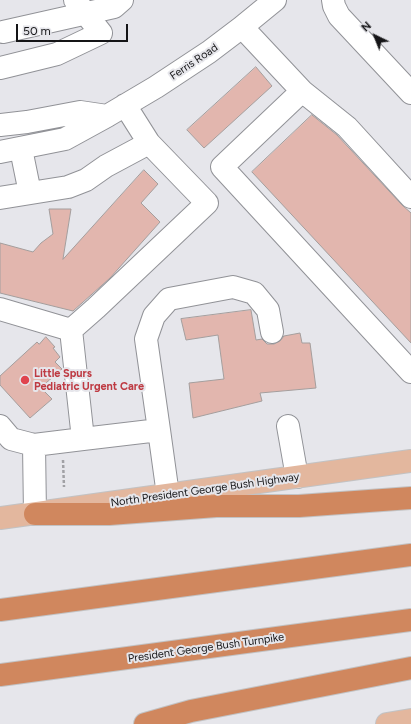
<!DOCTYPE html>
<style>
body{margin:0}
#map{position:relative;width:411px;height:724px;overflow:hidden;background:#e6e6eb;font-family:Figtree,sans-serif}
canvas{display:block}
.north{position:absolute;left:355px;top:16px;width:40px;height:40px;-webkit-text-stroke:3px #e6e6eb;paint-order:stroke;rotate:317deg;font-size:11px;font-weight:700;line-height:16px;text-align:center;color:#151517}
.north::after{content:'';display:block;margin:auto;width:14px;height:18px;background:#151517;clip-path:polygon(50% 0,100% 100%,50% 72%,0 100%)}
.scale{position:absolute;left:16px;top:24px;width:112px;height:18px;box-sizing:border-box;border:2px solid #151517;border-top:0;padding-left:5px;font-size:12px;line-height:14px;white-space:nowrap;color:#151517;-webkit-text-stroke:3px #e6e6eb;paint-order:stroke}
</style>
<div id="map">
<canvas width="411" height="724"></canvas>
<div class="north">N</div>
<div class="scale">50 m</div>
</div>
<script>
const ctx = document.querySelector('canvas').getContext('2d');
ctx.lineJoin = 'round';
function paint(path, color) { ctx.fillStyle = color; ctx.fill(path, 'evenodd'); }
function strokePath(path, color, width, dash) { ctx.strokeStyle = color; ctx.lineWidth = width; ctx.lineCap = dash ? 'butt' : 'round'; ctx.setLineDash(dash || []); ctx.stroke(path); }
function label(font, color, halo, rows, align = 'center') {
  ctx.font = font + ' Figtree,sans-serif'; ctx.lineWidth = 4; ctx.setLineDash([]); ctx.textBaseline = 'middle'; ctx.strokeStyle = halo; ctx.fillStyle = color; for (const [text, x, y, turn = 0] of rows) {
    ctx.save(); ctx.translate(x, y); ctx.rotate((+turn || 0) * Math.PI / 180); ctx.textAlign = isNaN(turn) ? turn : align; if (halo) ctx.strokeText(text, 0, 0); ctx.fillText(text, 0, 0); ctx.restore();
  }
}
const building = new Path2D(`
 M 256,67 L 272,86 L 204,148 L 187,130 Z
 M 312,115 L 337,135 L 402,205 L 411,213 L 411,343 L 252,172 Z
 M 144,170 L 158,184 L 141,203 L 160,222 L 110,278 L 73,311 L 0,293 L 0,243 L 33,252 L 41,243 L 53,234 L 49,209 L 71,209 L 63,259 Z
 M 251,310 L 256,340 L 262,339 L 267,344 L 274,344 L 280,341 L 284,336 L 300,333 L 302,343 L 310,343 L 316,388 L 260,393 L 262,401 L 193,418 L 189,383 L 224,379 L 218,335 L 186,340 L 181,319 Z
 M 46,337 L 55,347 L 53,348 L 60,357 L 55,362 L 62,369 L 46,383 L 48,385 L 43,390 L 52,399 L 30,418 L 0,385 L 0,376 L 37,342 L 39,344 Z`);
const path = new Path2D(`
 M 63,460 L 64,487`);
const minor = new Path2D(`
 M 333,0 L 334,6 L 339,16 L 411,93
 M 242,27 L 302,91
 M 3,32 L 114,7 L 122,0
 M 0,68 L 57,54 L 101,33 L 75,0
 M 0,125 L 27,122 L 80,112 L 107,116
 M 21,149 L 30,193
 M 0,152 L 65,139 L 107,116 L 156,87 L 209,52 L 242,27 L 275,0
 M 411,197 L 347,127 L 302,91 L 222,167 L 411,372
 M 0,198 L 68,187 L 86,180 L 106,166 L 149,143
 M 0,309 L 71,330 L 96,308 L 207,203 L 149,143 L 125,105
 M 0,426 L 11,439 L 34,445
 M 288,426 L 297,477
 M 159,430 L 146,339 L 154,316 L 169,299 L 233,287 L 254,293 L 268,310 L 272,332
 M 83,439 L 159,430 L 168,495
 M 35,514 L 34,445 L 83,439 L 71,330`);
const major = new Path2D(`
 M 0,518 L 411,461
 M 387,724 L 411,720`);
const highway = new Path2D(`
 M 35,514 L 109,514 L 216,506 L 299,506 L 411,498
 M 0,610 L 411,555
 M 0,675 L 411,620
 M 145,724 L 191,711 L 411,668`);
const markers = [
 [25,380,5,"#e0444e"]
];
const streetNames = [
 ["Ferris Road",194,62,-34],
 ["North President George Bush Highway",205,490,-8],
 ["President George Bush Turnpike",206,648,-8]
];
const healthNames = [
 ["Little Spurs",34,374],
 ["Pediatric Urgent Care",34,387]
];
paint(building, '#e2b6ae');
strokePath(building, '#a49e9d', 1);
strokePath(minor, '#919297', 24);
strokePath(major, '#c2c2c3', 24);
strokePath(highway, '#c2c2c3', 24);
strokePath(path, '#a1a1a5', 2.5, [3, 2]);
strokePath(minor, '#fff', 22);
strokePath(major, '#e3b79e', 22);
strokePath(highway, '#d0875e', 22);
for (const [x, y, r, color] of markers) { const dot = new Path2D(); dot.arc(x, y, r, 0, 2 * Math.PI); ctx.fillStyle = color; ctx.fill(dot); strokePath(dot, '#e6e6eb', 1.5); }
label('11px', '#151517', '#e6e6eb', streetNames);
label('bold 11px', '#be3a42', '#e6e6eb', healthNames, 'left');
</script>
